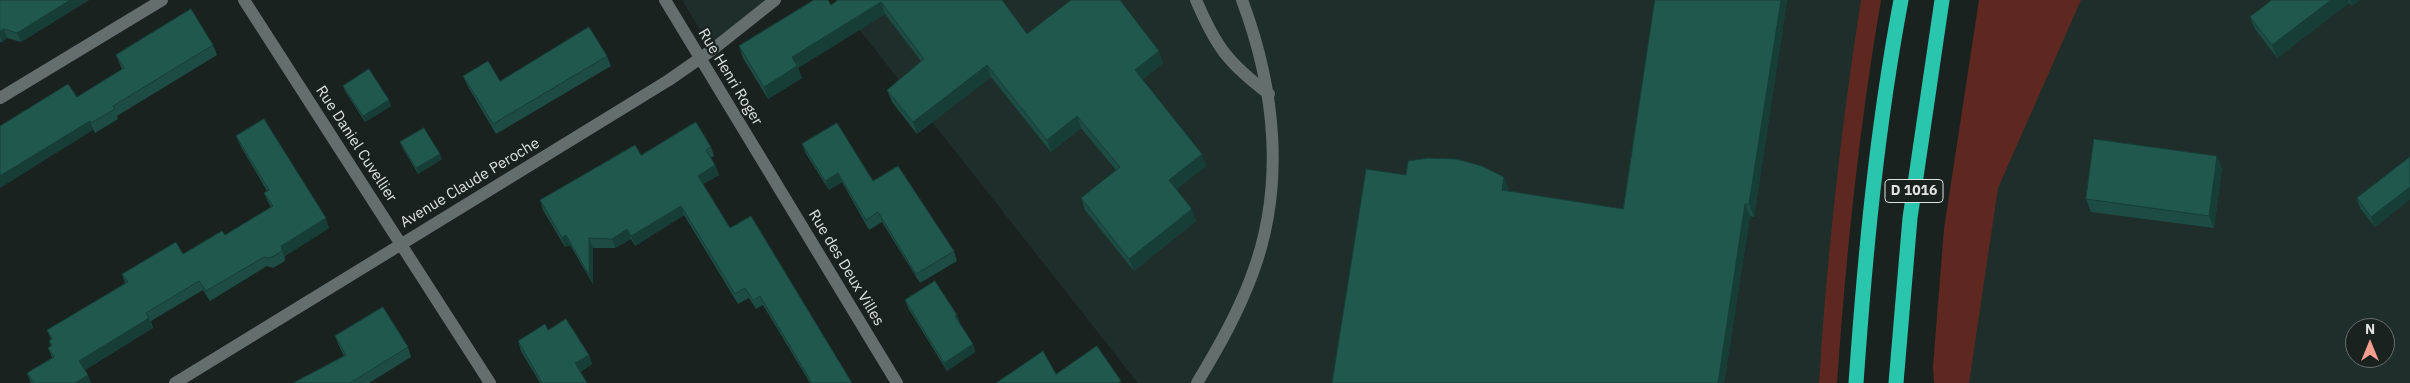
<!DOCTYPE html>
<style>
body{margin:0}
#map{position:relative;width:2410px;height:383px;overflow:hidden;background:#1a2220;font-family:"IBM Plex Sans",sans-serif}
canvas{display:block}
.north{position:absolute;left:2345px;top:318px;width:50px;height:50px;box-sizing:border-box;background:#1a2220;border:1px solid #686f6e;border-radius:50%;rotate:0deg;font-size:14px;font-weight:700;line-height:20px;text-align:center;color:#dee3e2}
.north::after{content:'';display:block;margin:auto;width:18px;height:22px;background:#f59d8f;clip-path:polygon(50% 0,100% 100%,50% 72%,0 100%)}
</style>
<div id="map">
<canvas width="2410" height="383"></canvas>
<div class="north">N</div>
</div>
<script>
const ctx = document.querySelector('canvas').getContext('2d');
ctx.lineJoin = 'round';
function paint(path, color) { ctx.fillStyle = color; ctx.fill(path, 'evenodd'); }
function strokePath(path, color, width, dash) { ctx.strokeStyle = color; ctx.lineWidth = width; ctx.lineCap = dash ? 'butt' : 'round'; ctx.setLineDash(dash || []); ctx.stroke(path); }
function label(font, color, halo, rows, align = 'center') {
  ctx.font = font + ' "IBM Plex Sans",sans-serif'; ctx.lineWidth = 4.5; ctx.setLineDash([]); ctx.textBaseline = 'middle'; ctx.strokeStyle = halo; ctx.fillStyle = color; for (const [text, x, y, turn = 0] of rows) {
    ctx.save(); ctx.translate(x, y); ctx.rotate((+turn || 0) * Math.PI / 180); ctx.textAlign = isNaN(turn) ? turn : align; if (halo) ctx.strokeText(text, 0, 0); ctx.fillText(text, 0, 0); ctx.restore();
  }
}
const built = new Path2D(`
 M 682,0 L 775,0 L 712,50 Z
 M 836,0 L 1872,0 L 1827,383 L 1138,383 Z
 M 2013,0 L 2410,0 L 2410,383 L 1954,383 ZM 2355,328 L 2385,328 L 2385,358 L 2355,358 Z`);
const green = new Path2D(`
 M 1861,0 L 1881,0 C 1859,127 1846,255 1837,383 L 1819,383 C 1827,255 1841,127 1861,0 Z
 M 1979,0 L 2081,0 L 1998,188 L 1969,383 L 1934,383 L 1933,366 L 1944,229 Z`);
const minor = new Path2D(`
 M 244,0 L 490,383
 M 665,0 L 897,383
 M 1196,0 C 1216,47 1228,63 1269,94
 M 0,98 L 162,0
 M 175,383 L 669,80 L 712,50 L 775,0
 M 1197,383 C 1218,348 1238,313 1252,275 C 1286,185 1275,88 1242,0`);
const highway = new Path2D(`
 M 1856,383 C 1865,255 1877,127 1901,0
 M 1896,383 L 1910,218 L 1942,0`);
const wall = new Path2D(`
 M 0,0 L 89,0 L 21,42 L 7,38 L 2,42 L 0,42 Z
 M 1002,0 L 1027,34 L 1163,63 L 1142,80 L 1202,154 L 1206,166 L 1176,189 L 1196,221 L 1134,271 L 1085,210 L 1081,198 L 1116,170 L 1081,128 L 1051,152 L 991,77 L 917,134 L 892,102 L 887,90 L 921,61 L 885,14 L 798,68 L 802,78 L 768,99 L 743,58 L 739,46 L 831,5 Z
 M 1655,0 L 1787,0 L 1754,217 L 1750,216 L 1724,383 L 1332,383 L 1509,189 L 1508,191 L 1623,209 Z
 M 2272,0 L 2360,0 L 2352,6 L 2349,3 L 2277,58 L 2255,29 L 2250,17 Z
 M 213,45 L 217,55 L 117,116 L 118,119 L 95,133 L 77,97 L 122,69 L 120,65 L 116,55 Z
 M 607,56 L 611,66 L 496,134 L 467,85 L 463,76 L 500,81 Z
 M 343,86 L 389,100 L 391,106 L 365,122 L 345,91 Z
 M 236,136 L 329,228 L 285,256 L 285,261 L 273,268 L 267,266 L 210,301 L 203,290 L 151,321 L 153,328 L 85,370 L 91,383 L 31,383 L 27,373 L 52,358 L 48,348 L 51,346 L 49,341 L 51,340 L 47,330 L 125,283 L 122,274 L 183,254 L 225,235 L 271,207 L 268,202 L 264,193 L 267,191 L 240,145 Z
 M 400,142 L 442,159 L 418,174 L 402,147 Z
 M 802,144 L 873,181 L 954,251 L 957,261 L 920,283 L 882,222 L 869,230 L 842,182 L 829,190 L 806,154 Z
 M 711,147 L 714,156 L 711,158 L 715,165 L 719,175 L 703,184 L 730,228 L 852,383 L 810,383 L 763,305 L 756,309 L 749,298 L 738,304 L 684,215 L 635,246 L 631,239 L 615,248 L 593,248 L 593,284 L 570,245 L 565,247 L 543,210 L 540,200 L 641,155 Z
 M 2410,157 L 2410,199 L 2375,227 L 2360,208 L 2357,198 Z
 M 2222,168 L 2214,228 L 2091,212 L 2086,199 Z
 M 905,300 L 957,315 L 960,323 L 959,323 L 973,344 L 975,352 L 947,371 L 908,308 Z
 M 335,336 L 408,347 L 411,357 L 369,383 L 293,383 L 344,356 L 339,346 Z
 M 518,341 L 589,355 L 592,364 L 580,372 L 587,383 L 540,383 L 521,351 Z`);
const shadedWall = new Path2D(`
 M 70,0 L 89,0 L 21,42 L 17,33 Z
 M 1781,0 L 1787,0 L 1754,217 L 1749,204 Z
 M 2331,0 L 2348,0 L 2349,3 L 2277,58 L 2272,45 Z
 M 2349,0 L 2360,0 L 2352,6 Z
 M 881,2 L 885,14 L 798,68 L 802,78 L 768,99 L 764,87 L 792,57 Z
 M 4,29 L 7,38 L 2,42 L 0,37 L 0,31 Z
 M 1159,51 L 1163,63 L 1139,82 L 1135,70 Z
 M 987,65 L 991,77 L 917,134 L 913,122 Z
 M 389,100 L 391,106 L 365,122 L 363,116 Z
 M 1077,116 L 1081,128 L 1051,152 L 1047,140 Z
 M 90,121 L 93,130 L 0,188 L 0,176 Z
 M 440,154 L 442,159 L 418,174 L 416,168 Z
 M 1202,154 L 1206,166 L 1173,192 L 1169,180 Z
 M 2217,156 L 2222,168 L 2214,228 L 2209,216 Z
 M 715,165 L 719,175 L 701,185 L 698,176 Z
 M 838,173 L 842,182 L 829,190 L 825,181 Z
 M 1504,177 L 1509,189 L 1507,203 L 1502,190 Z
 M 2410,187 L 2410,199 L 2375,227 L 2371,217 Z
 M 1745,204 L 1750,216 L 1724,383 L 1718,383 Z
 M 681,206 L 684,215 L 635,246 L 631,236 Z
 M 1192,209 L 1196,221 L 1134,271 L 1129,259 Z
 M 326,218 L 329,228 L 285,256 L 285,261 L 281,246 Z
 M 627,229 L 631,239 L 615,248 L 612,239 Z
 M 566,235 L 570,245 L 565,247 L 562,238 Z
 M 589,238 L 593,248 L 593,284 L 589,275 Z
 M 957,315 L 960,323 L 958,324 L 955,316 Z
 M 149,318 L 153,328 L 83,371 L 79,361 Z
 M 973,344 L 975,352 L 947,371 L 944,363 Z
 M 589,355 L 592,364 L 579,373 L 575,363 Z
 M 88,375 L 91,383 L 75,383 Z`);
const building = new Path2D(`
 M 0,0 L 70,0 L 17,33 L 4,29 L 0,31 Z
 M 814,0 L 828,0 L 831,5 L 838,0 L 1002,0 L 1027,34 L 1071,0 L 1120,0 L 1159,51 L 1135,70 L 1202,154 L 1169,180 L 1192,209 L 1129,259 L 1081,198 L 1120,167 L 1077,116 L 1047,140 L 987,65 L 913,122 L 887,90 L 924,59 L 881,2 L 792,57 L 797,66 L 764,87 L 739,46 Z
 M 1655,0 L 1781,0 L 1749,204 L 1745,204 L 1718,383 L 1332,383 L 1366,169 L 1406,175 L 1408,161 L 1428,158 L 1456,159 L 1482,166 L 1504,177 L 1502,190 L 1623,209 Z
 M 2272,0 L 2331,0 L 2272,45 L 2250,17 Z
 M 191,9 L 213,45 L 113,106 L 115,109 L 91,123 L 90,121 L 0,176 L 0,126 L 68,84 L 77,97 L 124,68 L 116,55 Z
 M 589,27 L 607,56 L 493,124 L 463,76 L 488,61 L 500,81 Z
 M 369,69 L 389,100 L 363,116 L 343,86 Z
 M 264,119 L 326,218 L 281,246 L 282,251 L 270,258 L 264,257 L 206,291 L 199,281 L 146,313 L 149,318 L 79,361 L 88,375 L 75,383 L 34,383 L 27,373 L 54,357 L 48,348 L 52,345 L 49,341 L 52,339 L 47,330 L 128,282 L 122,274 L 176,242 L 183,254 L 222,231 L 225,235 L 273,206 L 264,193 L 269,190 L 236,136 Z
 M 696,122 L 711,147 L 706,150 L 715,165 L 698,176 L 730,228 L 751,216 L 852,383 L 812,383 L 760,296 L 753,300 L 745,288 L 735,294 L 681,206 L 631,236 L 627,229 L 612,239 L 589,238 L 589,275 L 566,235 L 562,238 L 540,200 L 635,145 L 641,155 Z
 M 837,123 L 873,181 L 898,166 L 954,251 L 916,274 L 878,212 L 866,220 L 838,173 L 825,181 L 802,144 Z
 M 424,128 L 440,154 L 416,168 L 400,142 Z
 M 2094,139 L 2217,156 L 2209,216 L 2086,199 Z
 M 2410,157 L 2410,187 L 2371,217 L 2357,198 Z
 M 935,281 L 957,315 L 955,316 L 973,344 L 944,363 L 905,300 Z
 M 383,307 L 408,347 L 350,383 L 293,383 L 346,355 L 335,336 Z
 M 566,319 L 589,355 L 575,363 L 587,383 L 542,383 L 518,341 L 545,324 L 548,330 Z
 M 1097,346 L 1121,381 L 1118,383 L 996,383 L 1043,351 L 1056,374 Z`);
const shields = [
 [1914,191,58]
];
const shieldNames = [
 ["D 1016",1914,191]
];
const streetNames = [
 ["Rue Henri Roger",730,77,59],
 ["Rue Daniel Cuvellier",356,144,57],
 ["Avenue Claude Peroche",470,183,-31],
 ["Rue des Deux Villes",846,268,59]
];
paint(built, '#1f2e2b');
paint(green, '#5e2821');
strokePath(minor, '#646e6c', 12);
strokePath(highway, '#2ac5ad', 15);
paint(wall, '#1c4c43');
paint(shadedWall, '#163e37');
paint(building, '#20584e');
strokePath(building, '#163e37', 1);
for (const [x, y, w] of shields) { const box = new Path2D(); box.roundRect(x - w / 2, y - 11.5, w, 23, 4); ctx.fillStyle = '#1a2220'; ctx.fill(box); strokePath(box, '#dee3e2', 1); }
label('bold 14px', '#dee3e2', null, shieldNames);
label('15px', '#dee3e2', '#1a2220', streetNames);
</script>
